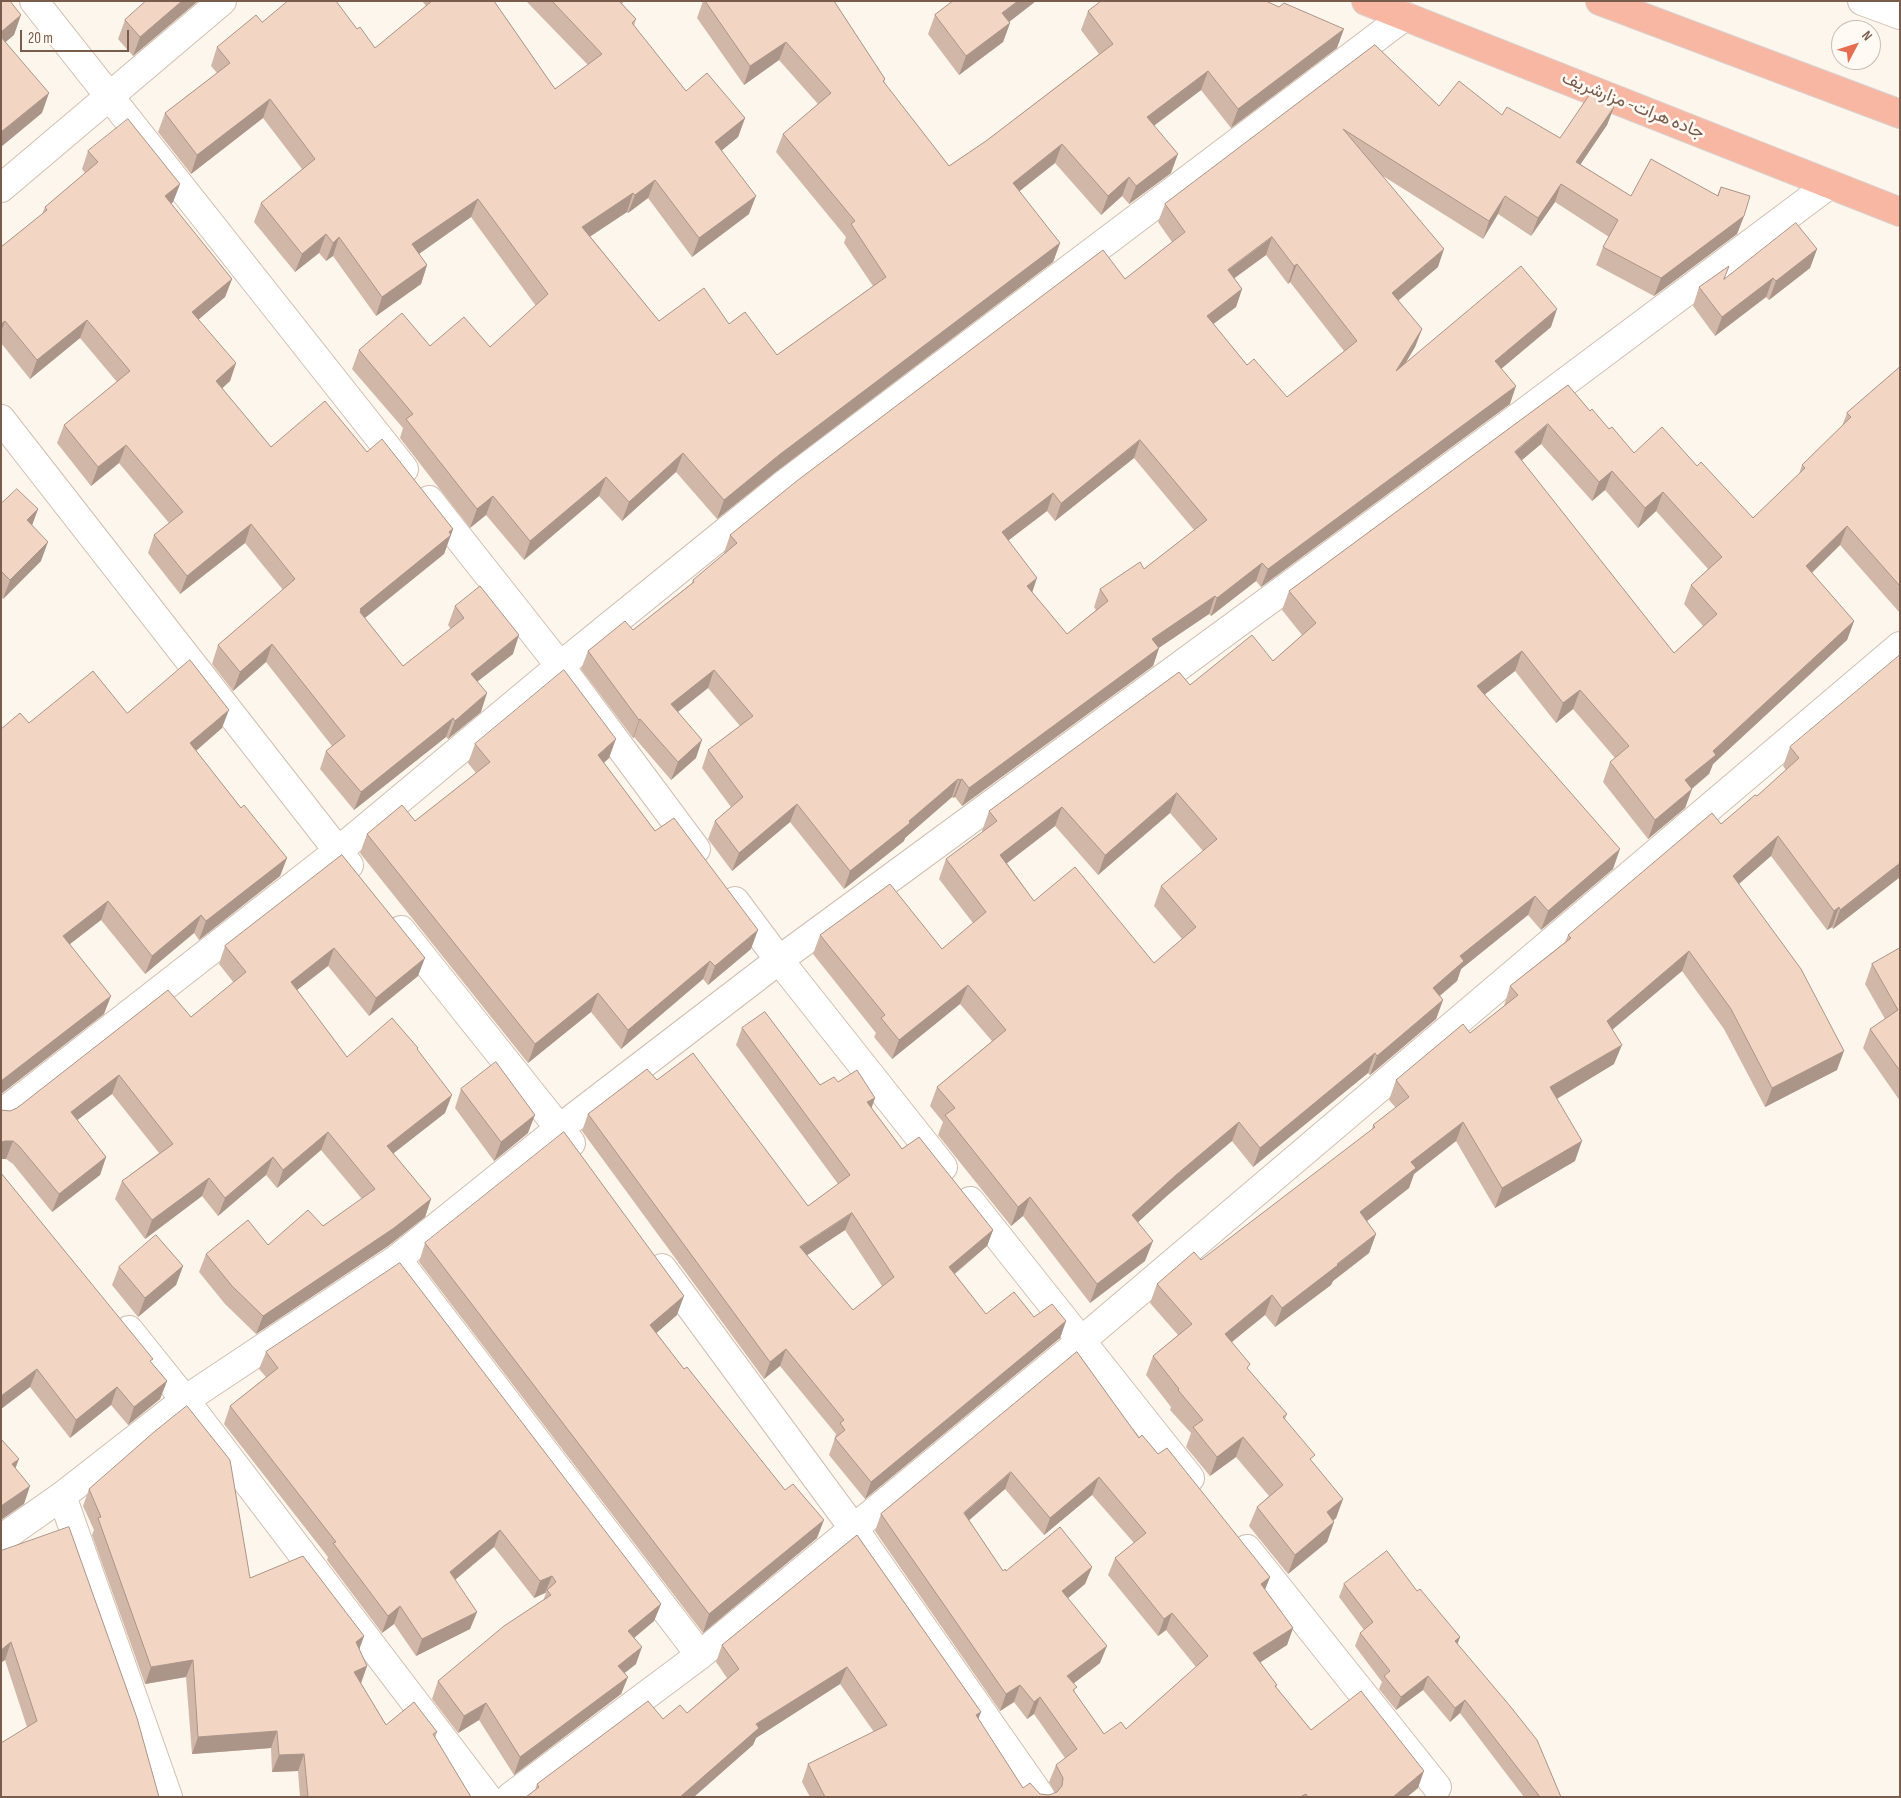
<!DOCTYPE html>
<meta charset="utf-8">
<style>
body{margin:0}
#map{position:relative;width:1901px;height:1798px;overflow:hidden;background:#fdf6ec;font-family:"Sofia Sans Condensed",sans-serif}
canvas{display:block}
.frame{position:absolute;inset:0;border:2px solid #7a5c4d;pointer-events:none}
.north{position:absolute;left:1831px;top:20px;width:50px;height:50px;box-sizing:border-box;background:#fffaf3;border:1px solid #cabbb1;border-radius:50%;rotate:50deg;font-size:14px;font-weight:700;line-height:20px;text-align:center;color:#7a5c4d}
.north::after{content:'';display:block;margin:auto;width:18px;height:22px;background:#e76f51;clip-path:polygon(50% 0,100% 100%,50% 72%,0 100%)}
.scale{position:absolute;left:20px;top:30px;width:109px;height:22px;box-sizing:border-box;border:2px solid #7a5c4d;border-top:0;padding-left:6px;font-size:15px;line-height:18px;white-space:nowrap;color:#7a5c4d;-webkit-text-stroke:4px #fffaf3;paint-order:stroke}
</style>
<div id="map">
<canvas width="1901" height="1798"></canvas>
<div class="frame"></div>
<div class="north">N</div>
<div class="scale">20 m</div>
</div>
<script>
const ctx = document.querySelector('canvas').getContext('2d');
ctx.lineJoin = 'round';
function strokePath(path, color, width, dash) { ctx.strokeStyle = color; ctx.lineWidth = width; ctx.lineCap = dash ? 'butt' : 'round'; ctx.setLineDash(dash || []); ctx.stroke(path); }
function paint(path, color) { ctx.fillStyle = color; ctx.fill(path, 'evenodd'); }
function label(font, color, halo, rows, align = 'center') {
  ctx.font = font + ' "Sofia Sans Condensed",Vazirmatn,sans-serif'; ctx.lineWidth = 5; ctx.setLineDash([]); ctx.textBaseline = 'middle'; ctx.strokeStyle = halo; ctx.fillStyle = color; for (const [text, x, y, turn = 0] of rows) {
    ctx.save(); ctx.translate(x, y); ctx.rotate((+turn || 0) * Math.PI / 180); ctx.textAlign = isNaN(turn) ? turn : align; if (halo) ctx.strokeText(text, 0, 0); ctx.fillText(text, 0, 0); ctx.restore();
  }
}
const minor = new Path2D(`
 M 34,1 L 404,469
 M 1862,1 L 1900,15
 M 1,188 L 222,1
 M 1,419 L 349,865
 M 429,500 L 560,666 L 696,849
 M 735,901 L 779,960 L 943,1167
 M 401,930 L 571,1143
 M 1,1114 L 338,851 L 560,666 L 782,486 L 1405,16
 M 970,1201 L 1190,1478
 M 397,1259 L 700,1655
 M 662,1268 L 854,1529 L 1041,1797
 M 129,1330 L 185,1400 L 487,1797
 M 62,1496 L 168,1797
 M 1,1539 L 62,1496 L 185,1400 L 397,1259 L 560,1128 L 779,960 L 1501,430 L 1830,184
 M 1247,1549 L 1437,1787
 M 510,1797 L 700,1655 L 1081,1341 L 1900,646`);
const highway = new Path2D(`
 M 1366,1 L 1900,212
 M 1600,1 L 1900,114`);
const wall = new Path2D(`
 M 146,1 L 198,1 L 133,56 L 118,39 L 125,20 Z
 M 422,1 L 494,1 L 555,89 L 588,65 L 526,1 L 624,1 L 622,4 L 636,19 L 634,26 L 686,91 L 745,118 L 738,137 L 722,150 L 749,214 L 692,257 L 648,198 L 628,213 L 627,212 L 590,236 L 659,321 L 729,324 L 777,355 L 873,286 L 844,243 L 846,237 L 776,152 L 783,134 L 818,104 L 779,60 L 744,85 L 697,18 L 703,1 L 834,1 L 885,79 L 884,83 L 949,166 L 986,141 L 1099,54 L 1081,30 L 1088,11 L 1337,48 L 1231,128 L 1201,90 L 1154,126 L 1171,173 L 1129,204 L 1122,196 L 1101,215 L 1055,163 L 1019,191 L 1060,243 L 1053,262 L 773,474 L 717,519 L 676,472 L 622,521 L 599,496 L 524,560 L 486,515 L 470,528 L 400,438 L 403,428 L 352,369 L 359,350 L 430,346 L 490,347 L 536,306 L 471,217 L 419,254 L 427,265 L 421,284 L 376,316 L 333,256 L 326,261 L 319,253 L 295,272 L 254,222 L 261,203 L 302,169 L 263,118 L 191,174 L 158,132 L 165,113 L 217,73 L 211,66 L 217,47 L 262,22 L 357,29 L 375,48 L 426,6 Z
 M 953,1 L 1036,1 L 1009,22 L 1010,23 L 1003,42 L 959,75 L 928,34 L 935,15 Z
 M 1375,45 L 1439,106 L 1502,115 L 1560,138 L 1614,107 L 1607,125 L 1580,164 L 1631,196 L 1717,196 L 1721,187 L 1744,216 L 1737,234 L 1654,296 L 1596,265 L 1603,247 L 1609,237 L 1555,202 L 1531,236 L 1498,214 L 1483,239 L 1383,176 L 1438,267 L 1398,300 L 1422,329 L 1415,347 L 1406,363 L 1551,327 L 1501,369 L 1510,404 L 1261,587 L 1256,581 L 1211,616 L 1209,614 L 1159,648 L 1153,666 L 962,806 L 955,797 L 953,798 L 952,797 L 905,838 L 904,841 L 844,889 L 790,822 L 732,871 L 708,839 L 715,821 L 731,807 L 702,768 L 708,750 L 740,726 L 708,688 L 678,712 L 696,758 L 671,780 L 634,737 L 633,738 L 581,669 L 588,651 L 633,630 L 692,583 L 693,580 L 724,554 L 724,553 L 730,535 L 1125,279 L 1172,242 L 1158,222 L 1165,204 ZM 1266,255 L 1288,284 L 1290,282 L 1344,351 L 1287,397 L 1247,365 L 1213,324 L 1236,307 L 1242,289 L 1234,278 ZM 1134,458 L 1194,530 L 1144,569 L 1100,589 L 1094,607 L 1096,610 L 1067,634 L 1032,592 L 1008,540 L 1047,511 L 1055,521 Z
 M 88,151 L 180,184 L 173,202 L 171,204 L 232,279 L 225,297 L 198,320 L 236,363 L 230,381 L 222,388 L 271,447 L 367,452 L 453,529 L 444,554 L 365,618 L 403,666 L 451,629 L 448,625 L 455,606 L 513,654 L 477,681 L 481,712 L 448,739 L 446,737 L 354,810 L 320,769 L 326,751 L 332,746 L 266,662 L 233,691 L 212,664 L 218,645 L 283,590 L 245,543 L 180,594 L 148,553 L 154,535 L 169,523 L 119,463 L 91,486 L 57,443 L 64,425 L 117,382 L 80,338 L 30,379 L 1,343 L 1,247 L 42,214 L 45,207 L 85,173 L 82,169 Z
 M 1817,249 L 1810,268 L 1769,300 L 1766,297 L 1715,336 L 1693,306 L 1699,287 Z
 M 1900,367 L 1900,611 L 1899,612 L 1840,545 L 1812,573 L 1854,621 L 1847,640 L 1713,764 L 1709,774 L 1692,789 L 1685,808 L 1648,839 L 1603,782 L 1610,762 L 1615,758 L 1573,709 L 1556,723 L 1515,671 L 1485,694 L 1613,869 L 1541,930 L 1528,915 L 1461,969 L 1457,981 L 1440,996 L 1443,1000 L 1436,1019 L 1370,1075 L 1368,1073 L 1253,1167 L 1232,1141 L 1169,1194 L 1138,1222 L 1145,1261 L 1090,1303 L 1023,1216 L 1011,1226 L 938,1135 L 943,1122 L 930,1106 L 937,1087 L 992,1041 L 960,1004 L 892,1059 L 874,1037 L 876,1033 L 813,954 L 820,935 L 942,949 L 973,923 L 939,879 L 946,859 L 983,832 L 982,831 L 989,811 L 1190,685 L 1273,661 L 1302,635 L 1282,610 L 1289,591 L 1568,385 L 1590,411 L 1634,453 L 1697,466 L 1753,518 L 1799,474 L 1802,465 L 1842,426 L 1847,413 ZM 1541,444 L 1592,501 L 1605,490 L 1638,528 L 1656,511 L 1708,569 L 1691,585 L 1684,604 L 1703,626 L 1674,653 L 1521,460 ZM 1170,813 L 1203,851 L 1161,886 L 1154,906 L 1182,939 L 1154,963 L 1034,901 L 1007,863 L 1055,826 L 1098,875 Z
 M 1,504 L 38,509 L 32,525 L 41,561 L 3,599 L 1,597 Z
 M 127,713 L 222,728 L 196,751 L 241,808 L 287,858 L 280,876 L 199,940 L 194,933 L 145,974 L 101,920 L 70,944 L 104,1014 L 1,1094 L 1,729 L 29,723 Z
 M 475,744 L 609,758 L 604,763 L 655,831 L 751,949 L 708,985 L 703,979 L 621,1049 L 591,1012 L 528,1063 L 360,853 L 367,834 L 415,821 L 476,773 L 468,763 Z
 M 1790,747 L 1900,877 L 1833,929 L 1832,927 L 1827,930 L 1771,856 L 1739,884 L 1837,1070 L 1765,1107 L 1724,1029 L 1682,971 L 1612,1030 L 1614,1064 L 1557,1099 L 1575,1161 L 1495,1208 L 1456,1141 L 1414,1174 L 1409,1188 L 1367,1221 L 1376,1234 L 1369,1253 L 1333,1281 L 1331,1285 L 1275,1327 L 1265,1315 L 1232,1342 L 1248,1370 L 1287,1414 L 1285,1419 L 1312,1462 L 1343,1499 L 1336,1518 L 1333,1521 L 1334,1522 L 1327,1542 L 1288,1574 L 1249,1526 L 1257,1507 L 1269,1496 L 1236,1457 L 1210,1476 L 1186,1447 L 1191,1433 L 1170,1410 L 1171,1407 L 1146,1375 L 1153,1356 L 1178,1335 L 1150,1303 L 1157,1284 L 1201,1260 L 1372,1130 L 1373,1125 L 1396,1108 L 1389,1100 L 1396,1080 L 1470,1033 L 1504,1006 L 1510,986 L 1565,942 L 1568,935 L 1721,824 L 1757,796 L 1786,770 L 1783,766 Z
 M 342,855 L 418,976 L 369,1016 L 328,966 L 297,990 L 347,1057 L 417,1050 L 445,1113 L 393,1153 L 431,1199 L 425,1217 L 388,1246 L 256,1334 L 225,1304 L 199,1272 L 206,1254 L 268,1245 L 323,1226 L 362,1199 L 321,1150 L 277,1188 L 266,1175 L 218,1216 L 202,1196 L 145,1239 L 115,1199 L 122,1181 L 159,1153 L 112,1094 L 77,1120 L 106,1157 L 100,1175 L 52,1212 L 13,1164 L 6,1159 L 2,1110 L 10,1111 L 17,1108 L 191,1017 L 234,983 L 219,964 L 225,946 Z
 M 1900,948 L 1900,1101 L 1863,1048 L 1870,1029 L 1885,1019 L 1865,984 L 1872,964 Z
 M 742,1028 L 820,1085 L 838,1082 L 875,1098 L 871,1107 L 902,1149 L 993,1230 L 987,1246 L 955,1274 L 986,1314 L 1034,1317 L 1066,1321 L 1060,1338 L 865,1499 L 829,1455 L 834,1441 L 834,1440 L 836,1434 L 780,1366 L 764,1379 L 582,1131 L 588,1114 L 657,1080 L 808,1206 L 838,1184 L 736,1045 ZM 845,1230 L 882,1286 L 853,1310 L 807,1255 Z
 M 461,1089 L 528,1133 L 494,1161 L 455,1108 Z
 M 1,1173 L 151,1363 L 167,1381 L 160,1399 L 128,1425 L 111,1405 L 70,1438 L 30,1387 L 1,1409 Z
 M 425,1243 L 677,1315 L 656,1333 L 684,1369 L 785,1490 L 817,1538 L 703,1633 L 419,1262 Z
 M 183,1266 L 176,1285 L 138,1317 L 112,1285 L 119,1267 Z
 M 266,1352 L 661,1604 L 654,1621 L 634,1638 L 636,1664 L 624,1673 L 628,1677 L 621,1694 L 514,1775 L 479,1720 L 458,1733 L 432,1699 L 438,1681 L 543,1601 L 546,1593 L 545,1593 L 534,1598 L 494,1547 L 455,1580 L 477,1612 L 470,1629 L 416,1656 L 394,1624 L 382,1633 L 327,1560 L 328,1557 L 224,1424 L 230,1406 L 266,1377 L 259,1369 Z
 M 1077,1352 L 1139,1438 L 1158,1454 L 1270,1577 L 1265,1590 L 1293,1628 L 1287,1645 L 1260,1662 L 1277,1685 L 1276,1687 L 1311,1730 L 1418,1788 L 1407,1797 L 810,1797 L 802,1782 L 808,1764 L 874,1732 L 840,1684 L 756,1738 L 753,1745 L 535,1790 L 537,1784 L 663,1719 L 687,1713 L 727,1678 L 716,1662 L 722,1645 L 857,1535 L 981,1712 L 978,1719 L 1023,1788 L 1040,1794 L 1049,1795 L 1055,1793 L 1049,1782 L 1056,1765 L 1065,1758 L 1034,1714 L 1027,1719 L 1014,1702 L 1000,1711 L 875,1531 L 881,1514 ZM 1005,1489 L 1044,1535 L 1092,1495 L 1134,1543 L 1115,1558 L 1108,1575 L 1158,1636 L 1166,1630 L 1196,1667 L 1126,1729 L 1104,1734 L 1075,1693 L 1073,1684 L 1100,1663 L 1068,1598 L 1085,1584 L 1092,1567 L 1003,1571 L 969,1520 Z
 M 89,1489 L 250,1578 L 364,1636 L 359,1649 L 367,1666 L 361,1683 L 386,1725 L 437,1732 L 435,1738 L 471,1797 L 300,1797 L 298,1771 L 272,1772 L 271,1748 L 192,1754 L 186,1677 L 145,1684 L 92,1535 L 94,1530 L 83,1506 Z
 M 1,1551 L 137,1718 L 27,1727 L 5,1660 Z
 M 1344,1584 L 1417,1591 L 1460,1637 L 1457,1644 L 1561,1797 L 1524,1797 L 1460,1713 L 1450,1722 L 1423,1690 L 1396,1710 L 1379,1689 L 1382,1682 L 1355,1646 L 1360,1633 L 1364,1630 L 1339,1597 Z`);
const shadedWall = new Path2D(`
 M 182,1 L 198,1 L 133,56 L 140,37 Z
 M 1018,1 L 1036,1 L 996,32 L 1002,13 Z
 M 21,15 L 14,35 L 1,46 L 1,32 Z
 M 1010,23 L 1003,42 L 959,75 L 966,56 Z
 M 1344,29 L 1337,48 L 1231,128 L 1238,109 Z
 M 786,42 L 779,60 L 744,85 L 750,66 Z
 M 1208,71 L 1201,90 L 1140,136 L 1147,117 Z
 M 49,93 L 42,113 L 1,147 L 1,132 Z
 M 270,99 L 263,118 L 191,174 L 197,155 Z
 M 1614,107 L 1607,125 L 1570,180 L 1576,162 Z
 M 745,118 L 738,137 L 709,161 L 715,142 Z
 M 1062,144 L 1055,163 L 1006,202 L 1013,183 Z
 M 1178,154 L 1171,173 L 1129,204 L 1136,186 Z
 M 1129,177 L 1122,196 L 1101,215 L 1108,196 Z
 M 655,180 L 648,198 L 628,213 L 635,195 Z
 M 180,184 L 173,202 L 158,215 L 165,196 Z
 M 1561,184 L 1555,202 L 1531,236 L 1538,218 Z
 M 633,193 L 627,212 L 576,246 L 582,227 Z
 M 756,196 L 749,214 L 692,257 L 699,238 Z
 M 1505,196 L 1498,214 L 1483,239 L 1489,221 Z
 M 478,199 L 471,217 L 406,263 L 412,244 Z
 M 1744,216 L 1737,234 L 1654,296 L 1661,278 Z
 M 326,234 L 319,253 L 295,272 L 302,254 Z
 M 339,237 L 333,256 L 326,261 L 333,243 Z
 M 1272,237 L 1266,255 L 1221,288 L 1228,270 Z
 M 1060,243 L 1053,262 L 773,474 L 717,519 L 724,500 L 779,455 Z
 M 1444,249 L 1438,267 L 1386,311 L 1392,293 Z
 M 1817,249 L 1810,268 L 1769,300 L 1776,281 Z
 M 1297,264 L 1290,282 L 1288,284 L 1294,266 Z
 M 427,265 L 421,284 L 376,316 L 382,297 Z
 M 1773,278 L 1766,297 L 1715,336 L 1722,317 Z
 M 232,279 L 225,297 L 185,331 L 192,312 Z
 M 1242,289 L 1236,307 L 1200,334 L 1207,316 Z
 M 1557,309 L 1551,327 L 1489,379 L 1495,361 Z
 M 87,320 L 80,338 L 30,379 L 37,360 Z
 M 5,321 L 1,332 L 1,324 Z
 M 1422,329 L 1415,347 L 1389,389 L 1396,371 Z
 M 236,363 L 230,381 L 210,400 L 216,381 Z
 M 1516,386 L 1510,404 L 1261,587 L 1268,569 Z
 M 1548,424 L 1541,444 L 1508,472 L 1515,452 Z
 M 1140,440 L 1134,458 L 1055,521 L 1061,503 Z
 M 126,445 L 119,463 L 91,486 L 98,467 Z
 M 683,453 L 676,472 L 622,521 L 629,502 Z
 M 1612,471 L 1605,490 L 1592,501 L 1599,482 Z
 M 606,477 L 599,496 L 524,560 L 530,541 Z
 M 1663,492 L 1656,511 L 1638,528 L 1645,508 Z
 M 1053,493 L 1047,511 L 996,550 L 1002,532 Z
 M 493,496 L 486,515 L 470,528 L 477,509 Z
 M 38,509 L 31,528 L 27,520 Z
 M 251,524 L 245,543 L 180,594 L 187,576 Z
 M 1847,526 L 1840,545 L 1798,586 L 1806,566 Z
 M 453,529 L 444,554 L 356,625 L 360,609 Z
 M 48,542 L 41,561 L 3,599 L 10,580 Z
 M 1262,563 L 1256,581 L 1211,616 L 1217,598 Z
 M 1037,578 L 1031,596 L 1027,586 Z
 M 1215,596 L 1209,614 L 1145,657 L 1152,639 Z
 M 1854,621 L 1847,640 L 1713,764 L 1709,774 L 1678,800 L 1685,780 L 1713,751 Z
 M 519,635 L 513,654 L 464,692 L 471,674 Z
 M 272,644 L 266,662 L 233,691 L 240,672 Z
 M 1159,648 L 1153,666 L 962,806 L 969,788 Z
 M 1522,651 L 1515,671 L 1470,706 L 1477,686 Z
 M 714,670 L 708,688 L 665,722 L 671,704 Z
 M 1580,690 L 1573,709 L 1556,723 L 1563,703 Z
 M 487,693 L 481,712 L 448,739 L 455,721 Z
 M 229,710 L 222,728 L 183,762 L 190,743 Z
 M 453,718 L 446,737 L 354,810 L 361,792 Z
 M 640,719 L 634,737 L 633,738 L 639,720 Z
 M 616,739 L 609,758 L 591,774 L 598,755 Z
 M 702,740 L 696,758 L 671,780 L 678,762 Z
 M 958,779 L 952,797 L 905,838 L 904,841 L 844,889 L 850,871 Z
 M 962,779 L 955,797 L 953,798 L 960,780 Z
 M 1692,789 L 1685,808 L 1648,839 L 1655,820 Z
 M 1177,793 L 1170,813 L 1098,875 L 1105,855 Z
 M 797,804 L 790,822 L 732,871 L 739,853 Z
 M 1062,807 L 1055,826 L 993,874 L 1000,855 Z
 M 1778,836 L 1771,856 L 1726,895 L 1733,876 Z
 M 1620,849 L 1613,869 L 1541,930 L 1548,911 Z
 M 287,858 L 280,876 L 199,940 L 206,921 Z
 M 1900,863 L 1900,877 L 1833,929 L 1840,910 Z
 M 1535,896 L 1528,915 L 1461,969 L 1457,981 L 1426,1007 L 1433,988 L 1460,956 Z
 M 108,901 L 101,920 L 57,954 L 63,936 Z
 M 1839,907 L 1832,927 L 1827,930 L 1834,911 Z
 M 201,915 L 194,933 L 145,974 L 152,956 Z
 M 758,930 L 751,949 L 708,985 L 715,966 Z
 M 334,948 L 328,966 L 284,1000 L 291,982 Z
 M 1689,951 L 1682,971 L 1600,1040 L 1607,1021 Z
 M 425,958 L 418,976 L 369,1016 L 376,998 Z
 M 710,961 L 703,979 L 621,1049 L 628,1030 Z
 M 968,985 L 960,1004 L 892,1059 L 899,1040 Z
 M 598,993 L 591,1012 L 528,1063 L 535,1044 Z
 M 111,996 L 104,1014 L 1,1094 L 1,1081 Z
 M 1443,1000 L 1436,1019 L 1370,1075 L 1377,1056 Z
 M 1622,1045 L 1614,1064 L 1543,1107 L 1550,1087 Z
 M 1844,1051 L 1837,1070 L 1765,1107 L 1772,1088 Z
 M 1375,1053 L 1368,1073 L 1253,1167 L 1260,1148 Z
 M 119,1075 L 112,1094 L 64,1130 L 71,1112 Z
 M 452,1095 L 445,1113 L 380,1164 L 387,1146 Z
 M 875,1098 L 869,1115 L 867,1102 Z
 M 535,1115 L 528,1133 L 494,1161 L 501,1142 Z
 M 1239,1122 L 1232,1141 L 1169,1194 L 1125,1234 L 1132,1215 L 1176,1175 Z
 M 1463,1122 L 1456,1141 L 1414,1174 L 1409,1188 L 1353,1232 L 1360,1212 L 1411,1162 Z
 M 328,1132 L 321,1150 L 277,1188 L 283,1170 Z
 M 5,1141 L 13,1141 L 6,1159 L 1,1159 L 1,1142 Z
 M 1582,1141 L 1575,1161 L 1495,1208 L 1502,1188 Z
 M 106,1157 L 100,1175 L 52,1212 L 59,1194 Z
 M 273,1157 L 266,1175 L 218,1216 L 225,1198 Z
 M 209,1178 L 202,1196 L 145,1239 L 152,1220 Z
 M 1030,1197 L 1023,1216 L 1011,1226 L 1018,1207 Z
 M 431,1199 L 425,1217 L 388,1246 L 256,1334 L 263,1316 Z
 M 852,1213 L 845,1230 L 794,1264 L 800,1247 Z
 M 993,1230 L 987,1246 L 943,1283 L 949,1267 Z
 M 1376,1234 L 1369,1253 L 1333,1281 L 1331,1285 L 1275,1327 L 1282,1308 Z
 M 1153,1241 L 1145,1261 L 1090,1303 L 1097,1284 Z
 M 183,1266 L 176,1285 L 138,1317 L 145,1298 Z
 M 1272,1295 L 1265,1315 L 1218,1353 L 1225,1334 Z
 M 684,1296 L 677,1315 L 644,1344 L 650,1325 Z
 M 1066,1321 L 1060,1338 L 865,1499 L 871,1482 Z
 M 786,1349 L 780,1366 L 764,1379 L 770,1362 Z
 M 37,1369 L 30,1387 L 1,1409 L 1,1396 Z
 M 167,1381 L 160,1399 L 128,1425 L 134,1407 Z
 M 117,1387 L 111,1405 L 70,1438 L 76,1420 Z
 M 1243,1437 L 1236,1457 L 1210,1476 L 1217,1457 Z
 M 19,1459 L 12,1477 L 12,1464 Z
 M 1011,1472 L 1005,1489 L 958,1530 L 964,1513 Z
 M 1099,1477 L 1092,1495 L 1044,1535 L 1050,1518 Z
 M 30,1486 L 24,1504 L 1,1520 L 1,1506 Z
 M 1343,1499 L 1336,1518 L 1320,1532 L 1327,1512 Z
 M 824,1520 L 817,1538 L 703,1633 L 709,1614 Z
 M 1334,1522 L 1327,1542 L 1288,1574 L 1295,1555 Z
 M 500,1530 L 494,1547 L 443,1590 L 450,1572 Z
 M 1092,1567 L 1085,1584 L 1056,1608 L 1062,1591 Z
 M 552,1576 L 545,1593 L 534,1598 L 540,1581 Z
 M 1270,1577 L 1263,1594 L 1261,1584 Z
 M 661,1604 L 654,1621 L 622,1648 L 628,1631 Z
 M 400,1606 L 394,1624 L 382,1633 L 388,1616 Z
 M 477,1612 L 470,1629 L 416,1656 L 422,1639 Z
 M 1172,1613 L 1166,1630 L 1158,1636 L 1164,1619 Z
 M 1293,1628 L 1287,1645 L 1247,1671 L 1253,1653 Z
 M 364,1636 L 358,1653 L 356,1642 Z
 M 1460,1637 L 1455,1651 L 1455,1641 Z
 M 11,1642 L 5,1660 L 1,1663 L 1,1650 Z
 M 1107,1646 L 1100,1663 L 1061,1693 L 1067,1676 Z
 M 642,1647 L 636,1664 L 612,1683 L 618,1666 Z
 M 193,1660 L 186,1677 L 145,1684 L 151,1667 Z
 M 367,1666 L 361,1683 L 348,1689 L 354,1672 Z
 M 847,1667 L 840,1684 L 756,1738 L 753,1745 L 694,1797 L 680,1797 L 756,1724 Z
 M 1428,1676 L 1423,1690 L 1396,1710 L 1401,1697 Z
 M 628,1677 L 621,1694 L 514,1775 L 520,1757 Z
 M 1020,1685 L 1014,1702 L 1000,1711 L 1006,1694 Z
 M 1040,1697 L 1034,1714 L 1027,1719 L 1034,1702 Z
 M 1465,1700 L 1460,1713 L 1450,1722 L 1455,1708 Z
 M 486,1703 L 479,1720 L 458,1733 L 464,1716 Z
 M 981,1712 L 974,1729 L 976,1715 Z
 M 277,1731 L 271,1748 L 192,1754 L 198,1737 Z
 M 304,1754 L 298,1771 L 272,1772 L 279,1755 Z
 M 1424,1771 L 1418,1788 L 1407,1797 L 1393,1797 Z`);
const building = new Path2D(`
 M 1,1 L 10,1 L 21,15 L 1,32 Z
 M 146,1 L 182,1 L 140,37 L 125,20 Z
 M 288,1 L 336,1 L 357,29 L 360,27 L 375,48 L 432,1 L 494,1 L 555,89 L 602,54 L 552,1 L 619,1 L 636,19 L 632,23 L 686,91 L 707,73 L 745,118 L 715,142 L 756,196 L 699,238 L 655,180 L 635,195 L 633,193 L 582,227 L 659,321 L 704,288 L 729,324 L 745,312 L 777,355 L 886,277 L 851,224 L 855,221 L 783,134 L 831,93 L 786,42 L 750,66 L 705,1 L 834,1 L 885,79 L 883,81 L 949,166 L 986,141 L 1113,44 L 1088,11 L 1101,1 L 1266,1 L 1279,7 L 1284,3 L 1344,29 L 1238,109 L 1208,71 L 1147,117 L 1178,154 L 1136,186 L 1129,177 L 1108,196 L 1062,144 L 1013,183 L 1060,243 L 779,455 L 724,500 L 683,453 L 629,502 L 606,477 L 530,541 L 493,496 L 477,509 L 406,419 L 413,414 L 359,350 L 402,313 L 430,346 L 464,317 L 490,347 L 548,294 L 478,199 L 412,244 L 427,265 L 382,297 L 339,237 L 333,243 L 326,234 L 302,254 L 261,203 L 315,159 L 270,99 L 197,155 L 165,113 L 230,63 L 217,47 L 256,15 L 262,22 Z
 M 953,1 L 1018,1 L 1002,13 L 1010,23 L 966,56 L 935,15 Z
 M 1,37 L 49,93 L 1,132 Z
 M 1375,45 L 1439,106 L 1459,81 L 1502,115 L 1507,107 L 1560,138 L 1592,91 L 1614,107 L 1576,162 L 1631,196 L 1651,159 L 1718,196 L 1721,187 L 1750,196 L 1744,216 L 1661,278 L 1603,247 L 1618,220 L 1561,184 L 1538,218 L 1505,196 L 1489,221 L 1343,129 L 1444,249 L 1392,293 L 1422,329 L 1396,371 L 1521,266 L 1557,309 L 1495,361 L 1516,386 L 1268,569 L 1262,563 L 1217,598 L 1215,596 L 1152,639 L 1159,648 L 969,788 L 962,779 L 960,780 L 958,779 L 909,821 L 910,823 L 850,871 L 797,804 L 739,853 L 715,821 L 743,797 L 708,750 L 753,716 L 714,670 L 671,704 L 702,740 L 678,762 L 640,719 L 639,720 L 588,651 L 625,621 L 633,630 L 694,582 L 693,580 L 737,543 L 730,535 L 798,480 L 1103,250 L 1125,279 L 1185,232 L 1165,204 ZM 1272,237 L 1294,266 L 1297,264 L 1357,341 L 1287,397 L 1254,359 L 1247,365 L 1207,316 L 1242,289 L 1228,270 ZM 1140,440 L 1207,520 L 1144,569 L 1140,562 L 1100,589 L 1108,601 L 1067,634 L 1027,586 L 1037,578 L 1002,532 L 1053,493 L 1061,503 Z
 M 128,119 L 180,184 L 165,196 L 232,279 L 192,312 L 236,363 L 216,381 L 271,447 L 325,401 L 367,452 L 382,439 L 453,529 L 449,532 L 451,535 L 360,609 L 361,610 L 360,612 L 403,666 L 464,618 L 455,606 L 480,586 L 519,635 L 471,674 L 487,693 L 455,721 L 453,718 L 361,792 L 326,751 L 345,736 L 272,644 L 240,672 L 218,645 L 295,579 L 251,524 L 187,576 L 154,535 L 183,512 L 126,445 L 98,467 L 64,425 L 130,371 L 87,320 L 37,360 L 5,321 L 1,324 L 1,247 L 47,210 L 45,207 L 98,162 L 88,151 Z
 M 1796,223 L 1817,249 L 1776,281 L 1773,278 L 1722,317 L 1699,287 L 1729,266 L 1724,279 Z
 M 1900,367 L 1900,586 L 1847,526 L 1806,566 L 1854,621 L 1713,751 L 1716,755 L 1685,780 L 1692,789 L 1655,820 L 1610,762 L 1629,746 L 1580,690 L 1563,703 L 1522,651 L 1477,686 L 1620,849 L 1548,911 L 1535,896 L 1460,956 L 1464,961 L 1433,988 L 1443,1000 L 1377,1056 L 1375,1053 L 1260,1148 L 1239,1122 L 1176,1175 L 1132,1215 L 1153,1241 L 1097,1284 L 1030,1197 L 1018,1207 L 945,1115 L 955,1108 L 937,1087 L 1006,1030 L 968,985 L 899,1040 L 881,1018 L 885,1015 L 820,935 L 890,884 L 942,949 L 986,912 L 946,859 L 997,821 L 989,811 L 1179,672 L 1190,685 L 1252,635 L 1273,661 L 1316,623 L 1289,591 L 1568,385 L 1590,411 L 1592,409 L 1609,429 L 1612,427 L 1634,453 L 1662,427 L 1697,466 L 1701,462 L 1753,518 L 1805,468 L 1802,465 L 1851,417 L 1847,413 ZM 1548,424 L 1599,482 L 1612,471 L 1645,508 L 1663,492 L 1722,557 L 1691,585 L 1717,614 L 1674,653 L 1515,452 ZM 1177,793 L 1217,839 L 1161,886 L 1196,927 L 1154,963 L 1075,867 L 1034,901 L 1000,855 L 1062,807 L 1105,855 Z
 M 17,489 L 38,509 L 27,520 L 48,542 L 10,580 L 1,571 L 1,504 Z
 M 1900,655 L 1900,863 L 1840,910 L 1839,907 L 1834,911 L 1778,836 L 1733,876 L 1801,969 L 1844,1051 L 1772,1088 L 1731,1009 L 1689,951 L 1607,1021 L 1622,1045 L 1550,1087 L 1582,1141 L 1502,1188 L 1463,1122 L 1411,1162 L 1416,1168 L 1360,1212 L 1376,1234 L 1337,1264 L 1338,1265 L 1282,1308 L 1272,1295 L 1225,1334 L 1250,1364 L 1247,1368 L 1287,1414 L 1283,1417 L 1315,1455 L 1310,1459 L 1343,1499 L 1327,1512 L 1334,1522 L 1295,1555 L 1257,1507 L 1283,1485 L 1243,1437 L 1217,1457 L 1193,1427 L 1203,1420 L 1178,1390 L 1179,1389 L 1153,1356 L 1192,1324 L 1157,1284 L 1194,1252 L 1201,1260 L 1375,1127 L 1373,1125 L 1409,1097 L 1396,1080 L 1463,1024 L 1470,1033 L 1518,995 L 1510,986 L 1571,938 L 1568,935 L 1712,813 L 1721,824 L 1755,795 L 1757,796 L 1799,758 L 1790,747 Z
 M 190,660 L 229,710 L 190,743 L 241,808 L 244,805 L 287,858 L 206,921 L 201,915 L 152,956 L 108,901 L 63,936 L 111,996 L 1,1081 L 1,729 L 20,713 L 29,723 L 93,671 L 127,713 Z
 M 564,670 L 616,739 L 598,755 L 655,831 L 674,818 L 758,930 L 715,966 L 710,961 L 628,1030 L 598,993 L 535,1044 L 367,834 L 402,805 L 415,821 L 490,762 L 475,744 Z
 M 342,855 L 425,958 L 376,998 L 334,948 L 291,982 L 347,1057 L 392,1018 L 418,1048 L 417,1049 L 452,1095 L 387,1146 L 431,1199 L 394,1228 L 263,1316 L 232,1286 L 206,1254 L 248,1220 L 268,1245 L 308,1210 L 323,1226 L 375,1189 L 328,1132 L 283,1170 L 273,1157 L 225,1198 L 209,1178 L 152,1220 L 122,1181 L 173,1144 L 119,1075 L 71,1112 L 106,1157 L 59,1194 L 19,1146 L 13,1141 L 5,1141 L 1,1142 L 1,1110 L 10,1111 L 17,1108 L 168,990 L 191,1017 L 246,972 L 225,946 Z
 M 1900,948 L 1900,1071 L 1870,1029 L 1898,1010 L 1872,964 Z
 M 765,1012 L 820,1085 L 834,1077 L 838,1082 L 857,1070 L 875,1098 L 867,1102 L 902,1149 L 919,1137 L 993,1230 L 949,1267 L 986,1314 L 1014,1292 L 1034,1317 L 1052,1304 L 1066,1321 L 871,1482 L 835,1438 L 845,1430 L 840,1423 L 844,1420 L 786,1349 L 770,1362 L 588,1114 L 647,1069 L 657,1080 L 693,1053 L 808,1206 L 850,1175 L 742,1028 ZM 852,1213 L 894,1277 L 853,1310 L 800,1247 Z
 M 496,1062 L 535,1115 L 501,1142 L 461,1089 Z
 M 564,1132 L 684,1296 L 650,1325 L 684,1369 L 687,1367 L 785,1490 L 793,1484 L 824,1520 L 709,1614 L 425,1243 Z
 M 1,1173 L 153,1359 L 150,1361 L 167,1381 L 134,1407 L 117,1387 L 76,1420 L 37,1369 L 1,1396 Z
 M 156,1235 L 183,1266 L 145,1298 L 119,1267 Z
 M 400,1263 L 661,1604 L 628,1631 L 642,1647 L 618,1666 L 628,1677 L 520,1757 L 486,1703 L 464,1716 L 438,1681 L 504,1626 L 551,1595 L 547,1590 L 556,1582 L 552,1576 L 540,1581 L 500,1530 L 450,1572 L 477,1612 L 422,1639 L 400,1606 L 388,1616 L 333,1543 L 336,1542 L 230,1406 L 278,1368 L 266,1352 Z
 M 1077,1352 L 1139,1438 L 1142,1435 L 1158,1454 L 1167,1448 L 1270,1577 L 1261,1584 L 1293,1628 L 1253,1653 L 1277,1685 L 1275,1686 L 1311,1730 L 1361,1691 L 1424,1771 L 1393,1797 L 1308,1797 L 1306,1794 L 1300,1797 L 825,1797 L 808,1764 L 887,1725 L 847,1667 L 756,1724 L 759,1728 L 680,1797 L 526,1797 L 539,1787 L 537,1784 L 648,1701 L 663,1719 L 680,1705 L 687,1713 L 739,1669 L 722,1645 L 857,1535 L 981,1712 L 976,1715 L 1023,1788 L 1030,1783 L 1040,1794 L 1049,1795 L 1057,1792 L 1062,1786 L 1063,1778 L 1056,1765 L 1077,1749 L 1040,1697 L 1034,1702 L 1020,1685 L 1006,1694 L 881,1514 ZM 1011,1472 L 1050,1518 L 1099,1477 L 1146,1533 L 1115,1558 L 1164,1619 L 1172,1613 L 1208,1656 L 1126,1729 L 1121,1722 L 1104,1734 L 1073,1690 L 1077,1687 L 1067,1676 L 1107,1646 L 1062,1591 L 1092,1567 L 1060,1527 L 1006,1571 L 1005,1569 L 1003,1571 L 964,1513 Z
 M 187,1406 L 230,1460 L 250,1578 L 303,1556 L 364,1636 L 356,1642 L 367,1666 L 354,1672 L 386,1725 L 414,1702 L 437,1732 L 433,1734 L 471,1797 L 308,1797 L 304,1754 L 279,1755 L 277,1731 L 198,1737 L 193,1660 L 151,1667 L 98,1518 L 101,1517 L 89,1489 L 154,1432 Z
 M 1,1439 L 19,1459 L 12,1464 L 30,1486 L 1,1506 Z
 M 69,1527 L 137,1718 L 159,1797 L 1,1797 L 1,1743 L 37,1721 L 11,1642 L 1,1650 L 1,1551 Z
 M 1387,1551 L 1417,1591 L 1420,1589 L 1460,1637 L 1455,1641 L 1510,1706 L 1537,1740 L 1561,1797 L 1540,1797 L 1465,1700 L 1455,1708 L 1428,1676 L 1401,1697 L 1384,1676 L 1390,1671 L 1360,1633 L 1373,1622 L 1344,1584 Z`);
const streetNames = [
 ["جاده هرات- مزارشریف",1633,106,22]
];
strokePath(minor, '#d1beb0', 30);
strokePath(highway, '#dad1cd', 30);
strokePath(minor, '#fff', 28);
strokePath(highway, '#f7b7a3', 28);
paint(wall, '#d1b7a8');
paint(shadedWall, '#aa9588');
paint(building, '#f3d5c3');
strokePath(building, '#aa9588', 1);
label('18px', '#7a5c4d', '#fffaf3', streetNames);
</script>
